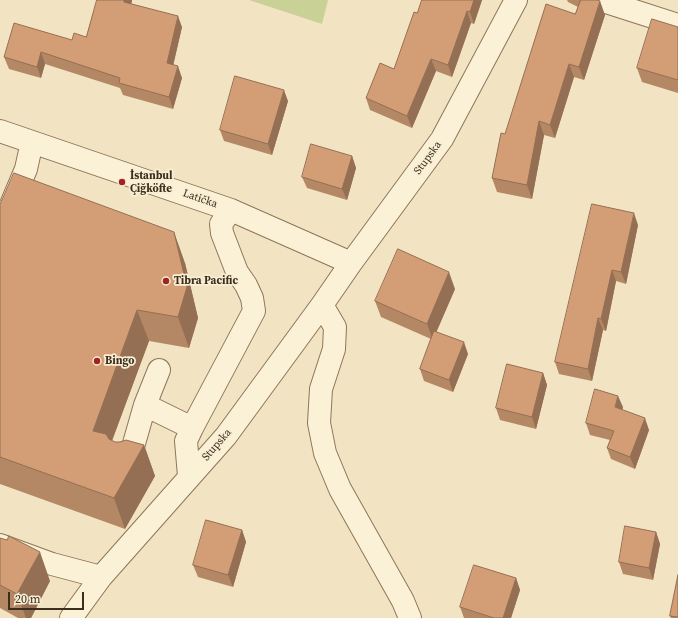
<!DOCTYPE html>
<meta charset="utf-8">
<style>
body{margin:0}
#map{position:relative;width:678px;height:618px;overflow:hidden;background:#f2e4c3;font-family:"Source Serif 4",serif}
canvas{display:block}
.scale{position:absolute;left:8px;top:592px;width:76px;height:18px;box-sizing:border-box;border:2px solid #3c2d1d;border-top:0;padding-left:5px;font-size:12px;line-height:14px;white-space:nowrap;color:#3c2d1d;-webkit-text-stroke:3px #f8eed3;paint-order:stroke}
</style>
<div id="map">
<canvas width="678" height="618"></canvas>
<div class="scale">20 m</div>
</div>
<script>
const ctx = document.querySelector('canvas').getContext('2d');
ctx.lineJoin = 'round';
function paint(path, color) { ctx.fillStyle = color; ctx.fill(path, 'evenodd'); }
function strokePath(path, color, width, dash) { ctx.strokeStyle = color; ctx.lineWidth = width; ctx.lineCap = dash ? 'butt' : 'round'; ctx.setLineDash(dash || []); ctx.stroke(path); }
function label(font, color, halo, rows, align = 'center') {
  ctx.font = font + ' "Source Serif 4",serif'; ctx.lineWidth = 3.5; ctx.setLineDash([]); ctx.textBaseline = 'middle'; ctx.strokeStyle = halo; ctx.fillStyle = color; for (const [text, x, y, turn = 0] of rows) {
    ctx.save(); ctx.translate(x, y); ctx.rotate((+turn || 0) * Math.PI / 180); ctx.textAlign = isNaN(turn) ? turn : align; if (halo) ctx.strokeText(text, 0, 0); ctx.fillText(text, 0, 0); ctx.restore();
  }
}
const green = new Path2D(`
 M 249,0 L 328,0 L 322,24 Z`);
const minor = new Path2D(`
 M 600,0 L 678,25
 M 0,131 L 231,210 L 351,263
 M 0,231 L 26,169 L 32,142
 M 322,305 L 335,327 L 334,349 L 321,389 L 319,423 L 325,453 L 340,489 L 403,601 L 410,618
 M 145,405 L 159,370
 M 129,461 L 145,405 L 192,428
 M 189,476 L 186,441 L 192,428 L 254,311 L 252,298 L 246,285 L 237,272 L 222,233 L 221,224 L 231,210
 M 0,545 L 52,564 L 101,577
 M 71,618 L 101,577 L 226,436 L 322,305 L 351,263 L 442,139 L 516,0`);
const wall = new Path2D(`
 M 482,0 L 474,24 L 471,23 L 452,77 L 436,71 L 412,128 L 370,110 L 366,98 L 394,69 L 417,13 Z
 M 567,0 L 597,0 L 605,15 L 584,80 L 574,77 L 555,138 L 544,135 L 532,199 L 497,192 L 492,178 L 505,134 L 575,14 L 578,7 L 568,2 Z
 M 132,1 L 131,4 L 182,27 L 173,65 L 182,78 L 173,109 L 123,95 L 120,88 L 45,64 L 41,78 L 9,69 L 4,57 L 72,40 L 86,37 Z
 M 678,27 L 678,93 L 642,82 L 637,68 Z
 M 288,101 L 272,155 L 224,141 L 220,130 Z
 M 352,156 L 356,168 L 347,200 L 307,188 L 302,177 Z
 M 0,205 L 185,263 L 198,318 L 189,348 L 149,341 L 112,441 L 115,442 L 144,445 L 155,476 L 125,529 L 0,484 Z
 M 638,225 L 626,284 L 616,281 L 606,331 L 603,330 L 592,381 L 559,374 L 555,362 Z
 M 455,289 L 436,332 L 468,354 L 453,392 L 424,381 L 420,369 L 431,339 L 381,317 L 375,301 Z
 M 543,373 L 547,385 L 536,429 L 500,420 L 496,408 Z
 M 623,407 L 622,410 L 649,430 L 635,469 L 611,459 L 607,448 L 610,440 L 590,435 L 586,423 Z
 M 242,530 L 246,542 L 233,587 L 198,577 L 193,565 Z
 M 656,532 L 660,544 L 653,580 L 623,574 L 619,562 Z
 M 0,538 L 50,581 L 31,618 L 18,618 L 0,608 Z
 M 678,575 L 678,618 L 671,618 L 670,616 Z
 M 516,578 L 520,590 L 511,618 L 464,618 L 460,607 Z`);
const shadedWall = new Path2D(`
 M 124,0 L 132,0 L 132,1 L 128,14 L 124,2 Z
 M 474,0 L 482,0 L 474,24 L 470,12 Z
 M 600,1 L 605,15 L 584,80 L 579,67 Z
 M 467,11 L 471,23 L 452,77 L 448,65 Z
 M 178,16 L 182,27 L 171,75 L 167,63 Z
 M 41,52 L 45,64 L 41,78 L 37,67 Z
 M 431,59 L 436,71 L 412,128 L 407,116 Z
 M 569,64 L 574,77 L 555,138 L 550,125 Z
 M 178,66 L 182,78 L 173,109 L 169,97 Z
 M 284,90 L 288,101 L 272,155 L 268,144 Z
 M 539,121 L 544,135 L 532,199 L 527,185 Z
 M 352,156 L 356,168 L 347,200 L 342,189 Z
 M 634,213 L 638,225 L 626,284 L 621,272 Z
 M 174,232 L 185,263 L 198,318 L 189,348 L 178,317 Z
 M 612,270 L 616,281 L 606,331 L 601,319 Z
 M 449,272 L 455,289 L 433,340 L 427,324 Z
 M 137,310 L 149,341 L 104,462 L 93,431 Z
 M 598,318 L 603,330 L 592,381 L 588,369 Z
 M 464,342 L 468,354 L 453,392 L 449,380 Z
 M 543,373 L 547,385 L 536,429 L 532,417 Z
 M 618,396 L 623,407 L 620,419 L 615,407 Z
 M 645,418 L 649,430 L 635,469 L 630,457 Z
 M 144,445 L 155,476 L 125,529 L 114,498 Z
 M 242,530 L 246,542 L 233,587 L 228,575 Z
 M 656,532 L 660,544 L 653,580 L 649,568 Z
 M 40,552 L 50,581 L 31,618 L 26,618 L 17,594 Z
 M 516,578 L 520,590 L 511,618 L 503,618 Z`);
const building = new Path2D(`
 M 97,0 L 124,0 L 124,2 L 178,16 L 167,63 L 178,66 L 169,97 L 119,83 L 120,78 L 41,52 L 37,67 L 4,57 L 14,23 L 72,40 L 74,33 L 86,37 Z
 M 422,0 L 474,0 L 470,12 L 467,11 L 448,65 L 431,59 L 407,116 L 366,98 L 380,63 L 394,69 L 414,12 L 417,13 Z
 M 581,0 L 597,0 L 600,1 L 579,67 L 569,64 L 550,125 L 539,121 L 527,185 L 492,178 L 501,133 L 505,134 L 546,4 L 575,14 Z
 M 652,19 L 678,27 L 678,80 L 637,68 Z
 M 235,76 L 284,90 L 268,144 L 220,130 Z
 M 311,144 L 352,156 L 342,189 L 302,177 Z
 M 14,173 L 174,232 L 187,287 L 178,317 L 137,310 L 93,431 L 106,434 L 109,439 L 115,442 L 120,442 L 126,440 L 144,445 L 114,498 L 0,457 L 0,205 Z
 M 592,204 L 634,213 L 621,272 L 612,270 L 601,319 L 598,318 L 588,369 L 555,362 Z
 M 398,249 L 449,272 L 427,324 L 375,301 Z
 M 434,331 L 464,342 L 449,380 L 420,369 Z
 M 507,364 L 543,373 L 532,417 L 496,408 Z
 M 595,389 L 618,396 L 615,407 L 645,418 L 630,457 L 607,448 L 614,431 L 586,423 Z
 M 206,520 L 242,530 L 228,575 L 193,565 Z
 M 625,526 L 656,532 L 649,568 L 619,562 Z
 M 9,536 L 40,552 L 17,594 L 0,585 L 0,538 L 7,540 Z
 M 474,565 L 516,578 L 503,618 L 494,618 L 460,607 Z
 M 678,575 L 678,617 L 670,616 Z`);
const markers = [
 [122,182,4,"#a12423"],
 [166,281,4,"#a12423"],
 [97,361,4,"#a12423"]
];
const streetNames = [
 ["Stupska",428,158,-54],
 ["Latička",200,199,19],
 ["Stupska",217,445,-49]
];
const poiNames = [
 ["İstanbul",130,176],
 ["Çiğköfte",130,189],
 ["Tibra Pacific",174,281],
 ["Bingo",105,361]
];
paint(green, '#c9d196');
strokePath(minor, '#8e7558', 24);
strokePath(minor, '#fbf1d7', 22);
paint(wall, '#b58865');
paint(shadedWall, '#946f53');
paint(building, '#d39e76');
strokePath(building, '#946f53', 1);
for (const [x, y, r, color] of markers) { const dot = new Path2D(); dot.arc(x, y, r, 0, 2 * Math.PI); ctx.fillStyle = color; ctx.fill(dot); strokePath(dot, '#f8eed3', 1.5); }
label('11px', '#3c2d1d', '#f8eed3', streetNames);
label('bold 11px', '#3c2d1d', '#f8eed3', poiNames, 'left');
</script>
